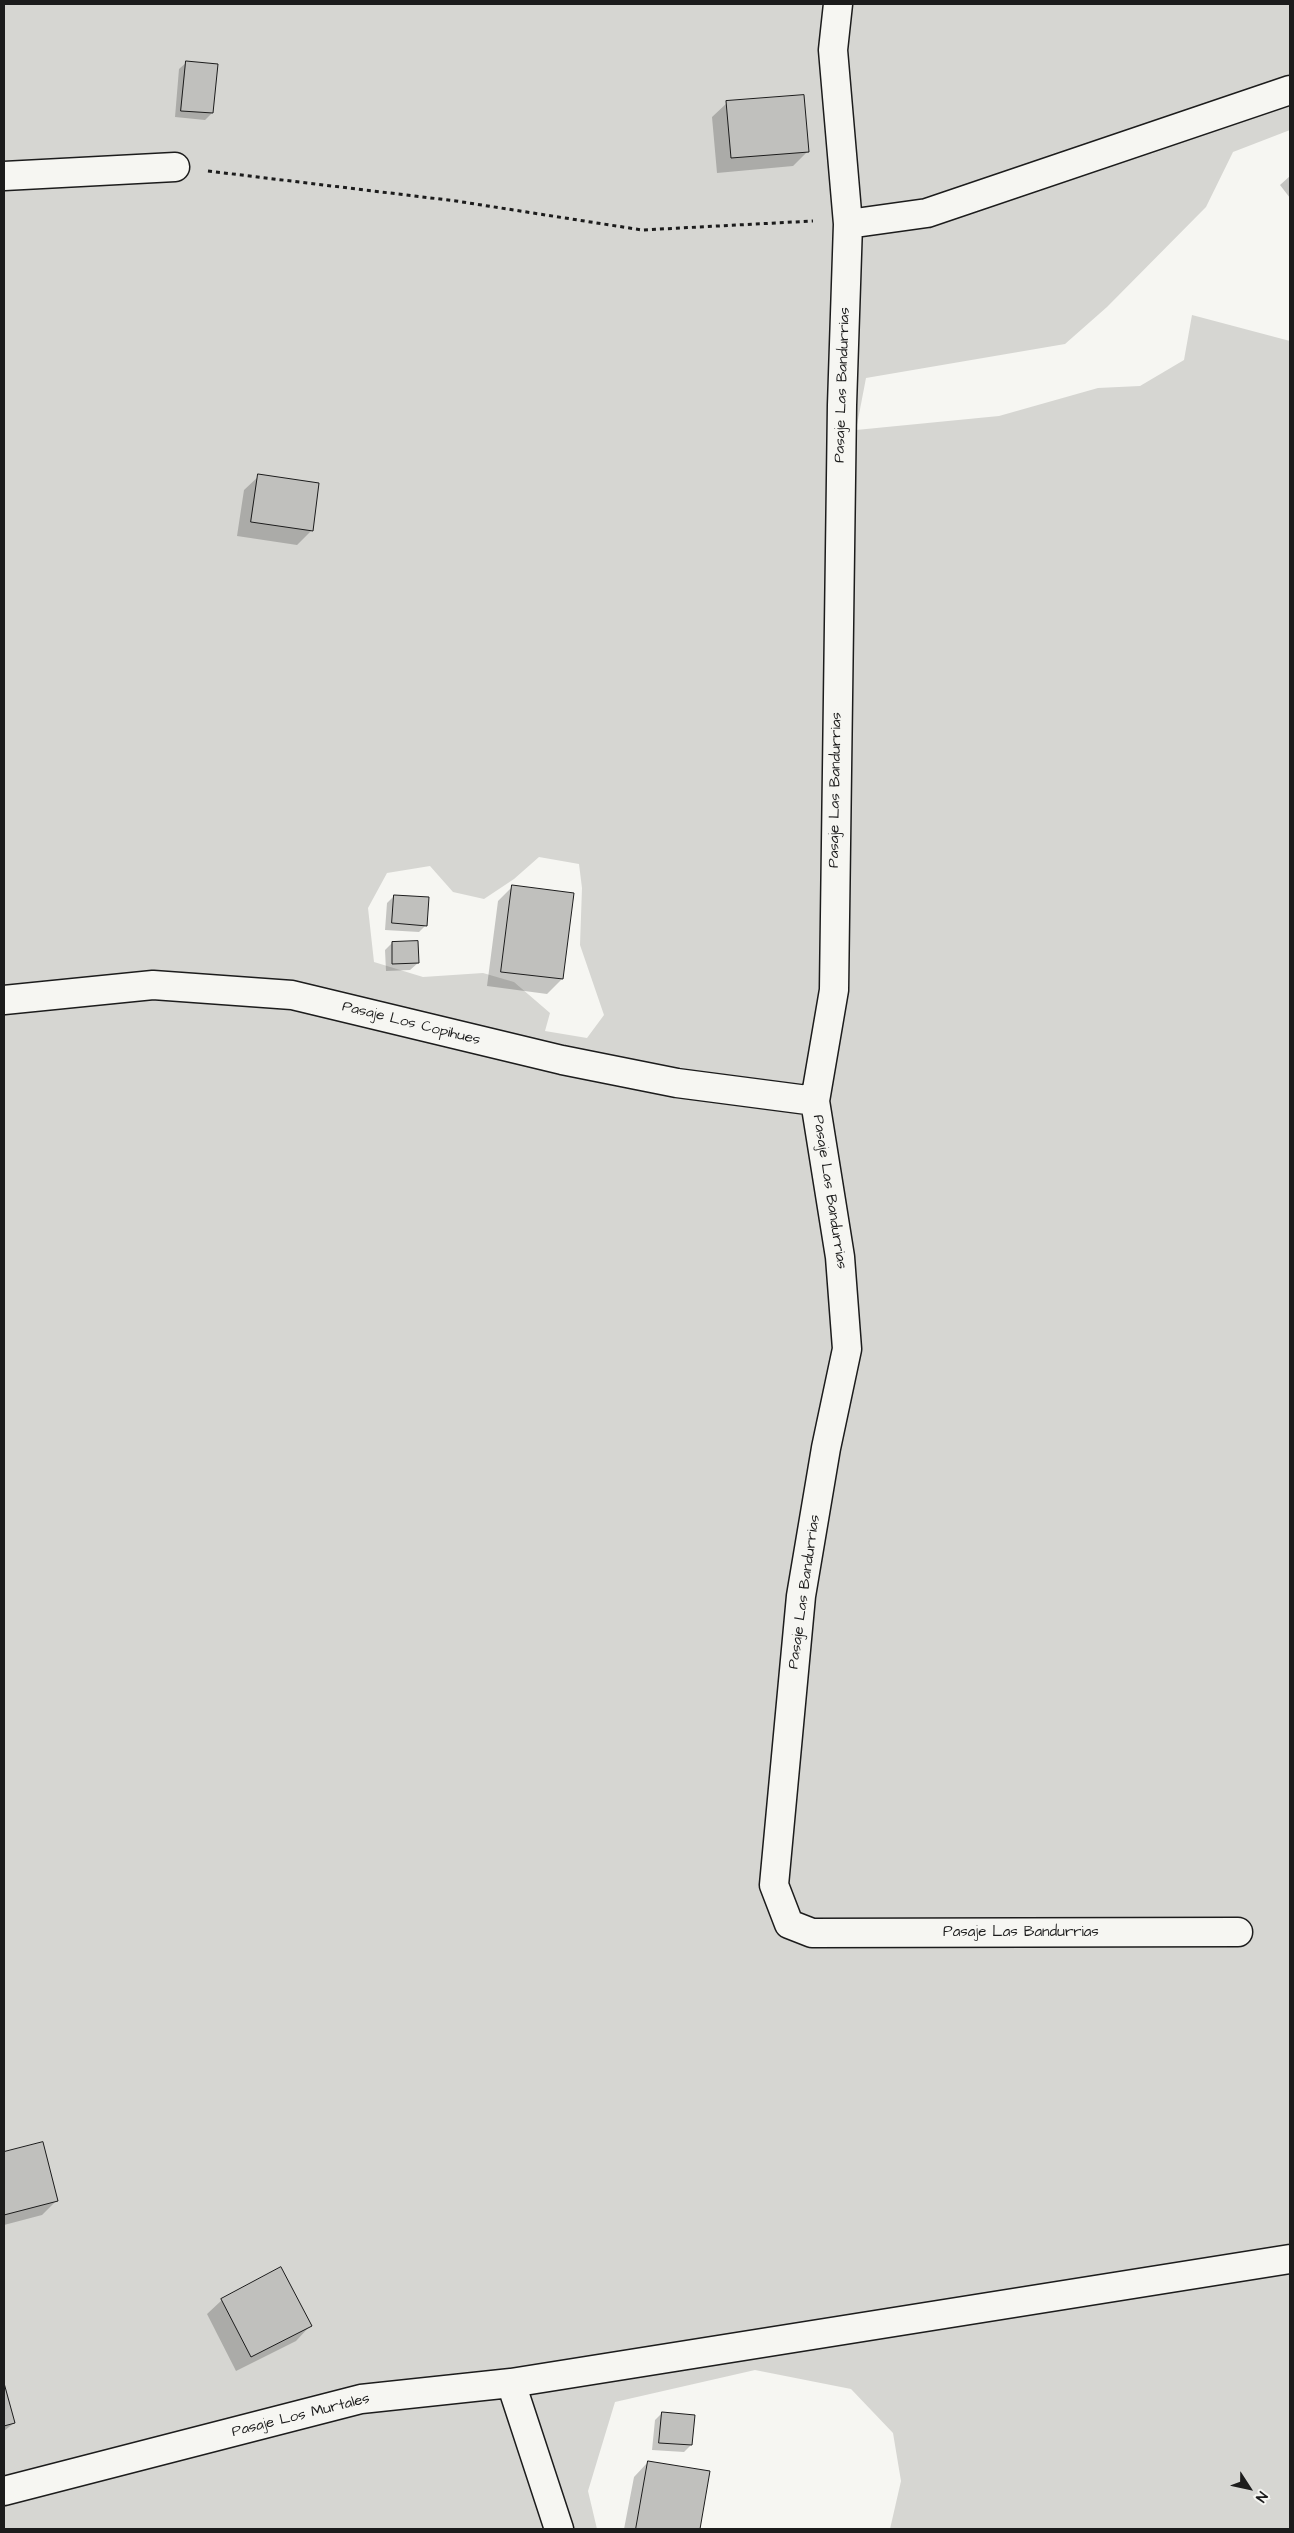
<!DOCTYPE html>
<style>
body{margin:0}
#map{position:relative;width:1294px;height:2533px;overflow:hidden;background:#f6f6f2;font-family:"Architects Daughter",sans-serif}
canvas{display:block}
.frame{position:absolute;inset:0;border:5px solid #1c1c1c;pointer-events:none}
.north{position:absolute;left:1224px;top:2463px;width:50px;height:50px;-webkit-text-stroke:4px #f6f6f2;paint-order:stroke;rotate:125deg;font-size:14px;font-weight:700;line-height:20px;text-align:center;color:#1c1c1c}
.north::after{content:'';display:block;margin:auto;width:18px;height:22px;background:#1c1c1c;clip-path:polygon(50% 0,100% 100%,50% 72%,0 100%)}
</style>
<div id="map">
<canvas width="1294" height="2533"></canvas>
<div class="frame"></div>
<div class="north">N</div>
</div>
<script>
const ctx = document.querySelector('canvas').getContext('2d');
ctx.lineJoin = 'round';
function paint(path, color) { ctx.fillStyle = color; ctx.fill(path, 'evenodd'); }
function strokePath(path, color, width, dash) { ctx.strokeStyle = color; ctx.lineWidth = width; ctx.lineCap = dash ? 'butt' : 'round'; ctx.setLineDash(dash || []); ctx.stroke(path); }
function label(font, color, halo, rows, align = 'center') {
  ctx.font = font + ' "Architects Daughter",sans-serif'; ctx.lineWidth = 5; ctx.setLineDash([]); ctx.textBaseline = 'middle'; ctx.strokeStyle = halo; ctx.fillStyle = color; for (const [text, x, y, turn = 0] of rows) {
    ctx.save(); ctx.translate(x, y); ctx.rotate((+turn || 0) * Math.PI / 180); ctx.textAlign = isNaN(turn) ? turn : align; if (halo) ctx.strokeText(text, 0, 0); ctx.fillText(text, 0, 0); ctx.restore();
  }
}
const green = new Path2D(`
 M 4,4 L 1290,4 L 1290,130 L 1233,152 L 1206,207 L 1107,307 L 1065,344 L 866,378 L 856,430 L 999,416 L 1098,388 L 1140,386 L 1184,360 L 1192,315 L 1290,341 L 1290,2529 L 890,2529 L 901,2481 L 893,2433 L 851,2389 L 755,2370 L 615,2402 L 588,2491 L 597,2529 L 4,2529 ZM 539,857 L 579,864 L 582,888 L 580,945 L 604,1015 L 587,1038 L 545,1031 L 550,1013 L 514,982 L 483,973 L 423,977 L 374,962 L 368,908 L 387,873 L 430,866 L 453,892 L 484,899 L 514,879 Z`);
const shadow = new Path2D(`
 M 187,62 L 212,113 L 205,120 L 175,117 L 179,69 Z
 M 727,103 L 808,151 L 793,166 L 717,173 L 712,117 Z
 M 1290,176 L 1290,198 L 1280,185 Z
 M 259,476 L 312,530 L 297,545 L 237,536 L 244,490 Z
 M 513,886 L 573,894 L 562,979 L 547,994 L 487,986 L 498,901 Z
 M 394,896 L 426,925 L 419,932 L 385,930 L 387,903 Z
 M 392,943 L 418,963 L 410,970 L 386,971 L 385,950 Z
 M 43,2144 L 57,2200 L 42,2215 L 4,2225 L 4,2154 Z
 M 222,2300 L 310,2326 L 296,2341 L 236,2371 L 207,2314 Z
 M 4,2387 L 14,2423 L 4,2431 Z
 M 662,2413 L 691,2445 L 684,2452 L 652,2450 L 655,2420 Z
 M 648,2462 L 709,2472 L 699,2529 L 624,2529 L 634,2477 Z`);
const building = new Path2D(`
 M 186,61 L 218,64 L 213,113 L 181,111 Z
 M 804,95 L 809,152 L 731,158 L 726,101 Z
 M 258,474 L 319,483 L 313,531 L 251,522 Z
 M 512,885 L 574,893 L 563,979 L 501,972 Z
 M 394,895 L 429,897 L 427,926 L 392,923 Z
 M 418,941 L 419,963 L 392,964 L 392,942 Z
 M 43,2142 L 58,2201 L 4,2215 L 4,2152 Z
 M 281,2267 L 312,2326 L 251,2357 L 221,2299 Z
 M 4,2383 L 15,2423 L 4,2426 Z
 M 662,2412 L 695,2415 L 692,2445 L 659,2443 Z
 M 648,2461 L 710,2471 L 700,2529 L 636,2529 Z`);
const path = new Path2D(`
 M 208,171 L 456,201 L 642,230 L 813,221`);
const minor = new Path2D(`
 M 838,4 L 833,50 L 848,224 L 842,405 L 834,990 L 815,1101 L 840,1257 L 847,1349 L 826,1448 L 801,1596 L 774,1885 L 789,1924 L 812,1933 L 1238,1932
 M 4,176 L 175,167
 M 848,224 L 927,213 L 1290,90
 M 4,1000 L 153,985 L 292,995 L 562,1060 L 677,1083 L 815,1101
 M 511,2383 L 1290,2259
 M 4,2491 L 361,2399 L 511,2383 L 559,2529`);
const streetNames = [
 ["Pasaje Las Bandurrias",843,385,-88],
 ["Pasaje Las Bandurrias",836,790,-89],
 ["Pasaje Los Copihues",411,1024,14],
 ["Pasaje Las Bandurrias",829,1192,81],
 ["Pasaje Las Bandurrias",805,1592,-82],
 ["Pasaje Las Bandurrias",1021,1933],
 ["Pasaje Los Murtales",301,2416,-14]
];
paint(green, '#d6d6d2');
paint(shadow, '#0003');
paint(building, '#c0c0bd');
strokePath(building, '#1c1c1c', 1);
strokePath(minor, '#1c1c1c', 31);
strokePath(path, '#1c1c1c', 3, [4, 4]);
strokePath(minor, '#f6f6f2', 28);
label('15px', '#1c1c1c', '#f6f6f2', streetNames);
</script>
